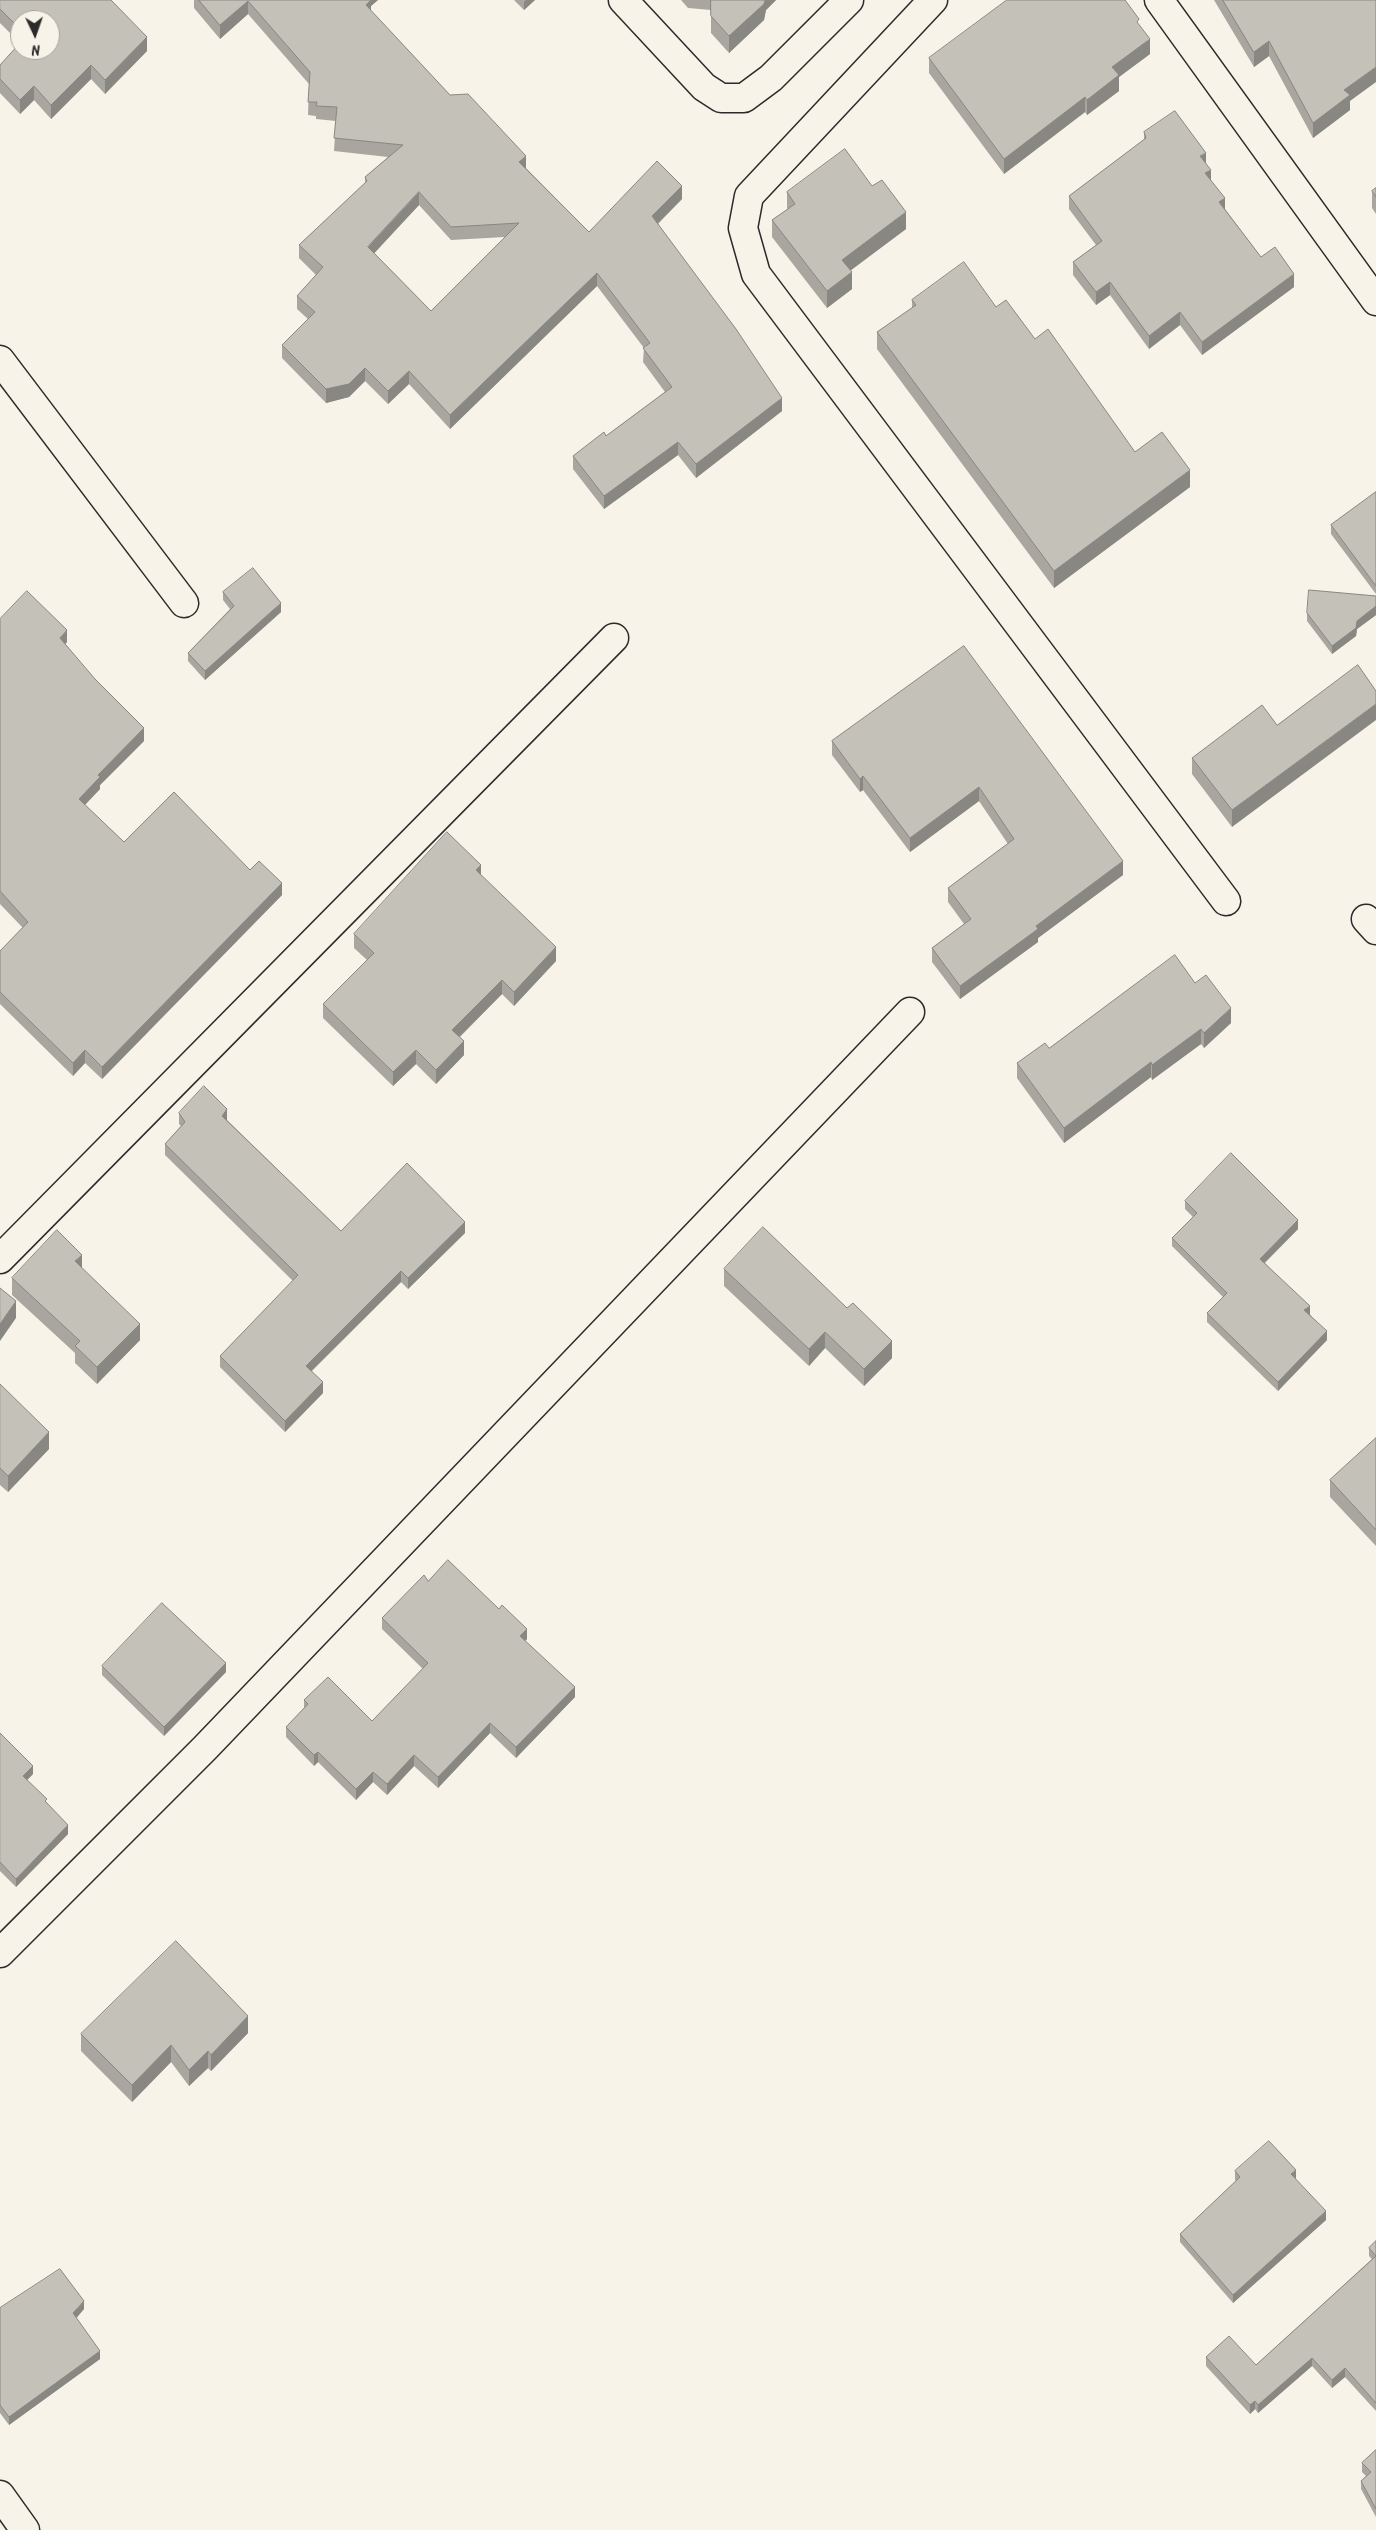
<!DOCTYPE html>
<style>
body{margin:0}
#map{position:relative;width:1376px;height:2530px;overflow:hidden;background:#f7f3e8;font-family:Kalam,sans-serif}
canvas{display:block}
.north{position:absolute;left:10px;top:10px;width:50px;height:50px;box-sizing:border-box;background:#f7f3e8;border:1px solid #a5a39c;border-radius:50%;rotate:177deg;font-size:14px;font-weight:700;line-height:20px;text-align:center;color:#2b2b2b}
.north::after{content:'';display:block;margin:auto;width:18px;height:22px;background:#2b2b2b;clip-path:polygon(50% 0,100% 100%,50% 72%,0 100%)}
</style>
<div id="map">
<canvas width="1376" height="2530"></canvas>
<div class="north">N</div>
</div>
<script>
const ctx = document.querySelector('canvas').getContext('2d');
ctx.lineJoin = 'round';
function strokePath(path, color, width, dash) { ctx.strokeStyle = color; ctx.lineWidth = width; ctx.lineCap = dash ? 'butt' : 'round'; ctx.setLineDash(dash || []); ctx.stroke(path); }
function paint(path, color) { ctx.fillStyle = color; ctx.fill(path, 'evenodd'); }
const minor = new Path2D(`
 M 623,0 L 704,87 L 721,98 L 744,98 L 771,78 L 849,0
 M 933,0 L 749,196 L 743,228 L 756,274 L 1226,901
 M 1159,0 L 1376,301
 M 0,360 L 184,603
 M 1366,919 L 1376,930
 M 0,1259 L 614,638
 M 0,1953 L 205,1748 L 910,1012`);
const tertiary = new Path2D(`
 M 0,2495 L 25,2530`);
const wall = new Path2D(`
 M 0,0 L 147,51 L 105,94 L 91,79 L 51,119 L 34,100 L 20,114 L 0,93 L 0,65 L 50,50 L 20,20 L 20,43 L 0,23 Z
 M 194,0 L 378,0 L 371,6 L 371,11 L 450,95 L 526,168 L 589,232 L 682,199 L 658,224 L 782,411 L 696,478 L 678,455 L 604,509 L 573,469 L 573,456 L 606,436 L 665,392 L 643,362 L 644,348 L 597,286 L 450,429 L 409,384 L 388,404 L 365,381 L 349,397 L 326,403 L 282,358 L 282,345 L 308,319 L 297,309 L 297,296 L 316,275 L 299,258 L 299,245 L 365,183 L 365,177 L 388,157 L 334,151 L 336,121 L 316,119 L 316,116 L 308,115 L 309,84 L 248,14 L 220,39 L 194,8 ZM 419,205 L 451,240 L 505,237 L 431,311 L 374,253 Z
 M 514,0 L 535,0 L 524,10 Z
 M 681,0 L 776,0 L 766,10 L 764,20 L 729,53 L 711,33 L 711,10 L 688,8 Z
 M 1214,0 L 1376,0 L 1350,101 L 1350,110 L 1313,138 L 1269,56 L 1254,67 Z
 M 1139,25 L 1150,54 L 1119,77 L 1119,91 L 1087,115 L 1085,112 L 1004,174 L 929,73 L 929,58 Z
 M 1144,132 L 1206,163 L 1211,180 L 1225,209 L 1261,257 L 1294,287 L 1202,355 L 1180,325 L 1149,349 L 1110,295 L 1096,305 L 1073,275 L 1073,262 L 1096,245 L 1069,209 L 1069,196 L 1144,140 Z
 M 872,186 L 906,229 L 850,270 L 852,289 L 827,308 L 772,237 L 772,220 L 788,209 L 787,208 L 787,192 Z
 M 1376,188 L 1376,214 L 1372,208 L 1372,191 Z
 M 912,300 L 996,307 L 1035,339 L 1135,452 L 1190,487 L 1054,588 L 877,349 L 877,332 L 912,308 Z
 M 1376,492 L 1376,594 L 1331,534 L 1331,525 Z
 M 223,592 L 281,612 L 205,680 L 188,661 L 188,653 L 230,609 L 223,600 Z
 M 1376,596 L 1376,615 L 1357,629 L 1356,636 L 1332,654 L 1307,621 L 1307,613 Z
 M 0,619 L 67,642 L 65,644 L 144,741 L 100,785 L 100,789 L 85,805 L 124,842 L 250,870 L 282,895 L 102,1079 L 85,1063 L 73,1076 L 0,1004 L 0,951 L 23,928 L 0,904 Z
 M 964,646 L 1123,875 L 1038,938 L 1038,942 L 960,999 L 932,962 L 932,948 L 964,924 L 948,902 L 948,888 L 1008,844 L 979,801 L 910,852 L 863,790 L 860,792 L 832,755 L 832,741 Z
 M 1277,725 L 1232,827 L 1192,774 L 1192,758 Z
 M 481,875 L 556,961 L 514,1006 L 502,994 L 460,1037 L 464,1055 L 436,1084 L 416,1064 L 393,1086 L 323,1018 L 323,1004 L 367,960 L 354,948 L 354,934 Z
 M 1195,983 L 1231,1023 L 1204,1048 L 1201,1044 L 1152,1080 L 1151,1077 L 1064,1143 L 1017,1078 L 1017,1063 L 1049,1048 Z
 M 179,1113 L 227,1120 L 341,1231 L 465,1233 L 408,1289 L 401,1282 L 312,1371 L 323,1393 L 285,1432 L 220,1367 L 220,1356 L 293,1281 L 165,1155 L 165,1144 L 181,1126 L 179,1124 Z
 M 1185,1201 L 1298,1229 L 1265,1263 L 1310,1314 L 1327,1340 L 1278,1391 L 1207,1322 L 1207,1313 L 1223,1297 L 1172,1246 L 1172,1238 L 1193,1217 L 1185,1209 Z
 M 82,1268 L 140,1340 L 97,1384 L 75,1363 L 75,1353 L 12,1295 L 12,1278 Z
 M 724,1269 L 892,1358 L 864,1386 L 825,1348 L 809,1366 L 724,1286 Z
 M 0,1384 L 49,1449 L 8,1492 L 0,1485 Z
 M 1376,1438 L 1376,1546 L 1330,1497 L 1330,1480 Z
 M 428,1581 L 527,1639 L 525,1641 L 575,1697 L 516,1758 L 490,1733 L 438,1788 L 414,1766 L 387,1795 L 373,1782 L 356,1800 L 318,1762 L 314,1766 L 286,1737 L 286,1727 L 304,1708 L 304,1700 L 372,1721 L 423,1669 L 382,1629 L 382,1618 Z
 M 102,1666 L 226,1672 L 164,1736 L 102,1675 Z
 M 0,1733 L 33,1774 L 27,1780 L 47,1803 L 68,1834 L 16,1887 L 0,1871 Z
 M 248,2033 L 211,2071 L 208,2068 L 189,2086 L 171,2062 L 132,2102 L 81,2051 L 81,2034 Z
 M 1235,2171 L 1326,2220 L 1233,2303 L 1180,2242 L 1180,2234 L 1236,2181 L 1235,2180 Z
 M 1376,2241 L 1376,2411 L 1345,2377 L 1332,2388 L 1312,2366 L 1258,2413 L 1255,2409 L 1250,2414 L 1206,2366 L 1206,2357 L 1256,2365 L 1372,2259 L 1369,2256 L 1369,2248 Z
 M 0,2308 L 84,2309 L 76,2318 L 100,2359 L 9,2425 L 0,2413 Z
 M 1376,2450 L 1376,2517 L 1361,2489 L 1361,2481 L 1366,2476 L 1362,2472 L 1362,2463 Z`);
const shadedWall = new Path2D(`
 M 367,0 L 378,0 L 371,6 L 371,14 L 366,5 Z
 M 526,0 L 535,0 L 524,10 L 524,2 Z
 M 765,0 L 776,0 L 766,10 L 764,20 L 729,53 L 729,36 Z
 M 248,1 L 248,14 L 220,39 L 220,25 Z
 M 147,37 L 147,51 L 105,94 L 105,80 Z
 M 1150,39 L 1150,54 L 1119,77 L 1119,91 L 1087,115 L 1087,100 L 1112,67 Z
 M 1269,41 L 1269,56 L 1254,67 L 1254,52 Z
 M 91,65 L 91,79 L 51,119 L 51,105 Z
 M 1376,67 L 1376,82 L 1350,101 L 1350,110 L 1313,138 L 1313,123 L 1344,90 Z
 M 34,86 L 34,100 L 20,114 L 20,100 Z
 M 1085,97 L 1085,112 L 1004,174 L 1004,159 Z
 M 1206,153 L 1206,165 L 1200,156 Z
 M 526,156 L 526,170 L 519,162 Z
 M 1211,170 L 1211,183 L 1205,173 Z
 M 682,186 L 682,199 L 652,229 L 652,216 Z
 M 419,192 L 419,205 L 368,260 L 368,247 Z
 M 1225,198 L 1225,210 L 1219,202 Z
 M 906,212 L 906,229 L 842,277 L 842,260 Z
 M 852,272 L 852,289 L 827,308 L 827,291 Z
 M 597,273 L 597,286 L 450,429 L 450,415 Z
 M 1294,274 L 1294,287 L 1202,355 L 1202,342 Z
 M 1110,282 L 1110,295 L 1096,305 L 1096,292 Z
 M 1180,312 L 1180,325 L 1149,349 L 1149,336 Z
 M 365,368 L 365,381 L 349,397 L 326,403 L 326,389 Z
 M 409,371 L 409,384 L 388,404 L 388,391 Z
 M 782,398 L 782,411 L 696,478 L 696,464 Z
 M 678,442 L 678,455 L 604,509 L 604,496 Z
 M 1190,470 L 1190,487 L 1054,588 L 1054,571 Z
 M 281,603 L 281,612 L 205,680 L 205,671 Z
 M 1376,606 L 1376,615 L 1357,629 L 1356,636 L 1332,654 L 1332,646 L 1357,621 Z
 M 67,630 L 67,642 L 60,650 L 60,638 Z
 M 1376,704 L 1376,720 L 1232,827 L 1232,810 Z
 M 144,728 L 144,741 L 100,785 L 100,789 L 79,811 L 79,799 L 98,775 Z
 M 863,776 L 863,790 L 860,792 L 860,779 Z
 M 979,787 L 979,801 L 910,852 L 910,838 Z
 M 1123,861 L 1123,875 L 1038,938 L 1038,942 L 960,999 L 960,986 L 1036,926 Z
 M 481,865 L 481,879 L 476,870 Z
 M 282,883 L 282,895 L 102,1079 L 102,1067 Z
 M 556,947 L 556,961 L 514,1006 L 514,992 Z
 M 502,980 L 502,994 L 452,1044 L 452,1030 Z
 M 1231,1008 L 1231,1023 L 1204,1048 L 1204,1033 Z
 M 1201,1029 L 1201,1044 L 1152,1080 L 1152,1065 Z
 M 464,1041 L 464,1055 L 436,1084 L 436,1070 Z
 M 85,1050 L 85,1063 L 73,1076 L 73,1063 Z
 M 416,1050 L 416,1064 L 393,1086 L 393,1072 Z
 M 1151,1062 L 1151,1077 L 1064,1143 L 1064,1128 Z
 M 227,1109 L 227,1120 L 222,1127 L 222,1116 Z
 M 1298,1220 L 1298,1229 L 1260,1267 L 1260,1259 Z
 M 465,1222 L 465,1233 L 408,1289 L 408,1278 Z
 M 82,1255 L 82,1272 L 75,1261 Z
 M 401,1271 L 401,1282 L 306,1376 L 306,1366 Z
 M 16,1301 L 16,1318 L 0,1341 L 0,1324 Z
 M 1310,1306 L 1310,1314 L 1304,1319 L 1304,1310 Z
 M 140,1324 L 140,1340 L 97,1384 L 97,1367 Z
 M 1327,1331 L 1327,1340 L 1278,1391 L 1278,1382 Z
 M 825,1332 L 825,1348 L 809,1366 L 809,1349 Z
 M 892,1341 L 892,1358 L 864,1386 L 864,1369 Z
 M 323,1382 L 323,1393 L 285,1432 L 285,1421 Z
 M 49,1432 L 49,1449 L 8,1492 L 8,1476 Z
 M 527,1629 L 527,1639 L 520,1647 L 520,1636 Z
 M 226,1663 L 226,1672 L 164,1736 L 164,1727 Z
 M 575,1687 L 575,1697 L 516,1758 L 516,1747 Z
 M 490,1723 L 490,1733 L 438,1788 L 438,1777 Z
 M 318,1752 L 318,1762 L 314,1766 L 314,1755 Z
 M 414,1755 L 414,1766 L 387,1795 L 387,1784 Z
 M 33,1766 L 33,1774 L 23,1784 L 23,1776 Z
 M 373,1772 L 373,1782 L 356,1800 L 356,1789 Z
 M 68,1825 L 68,1834 L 16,1887 L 16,1879 Z
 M 248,2016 L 248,2033 L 211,2071 L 211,2055 Z
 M 171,2045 L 171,2062 L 132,2102 L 132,2085 Z
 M 208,2051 L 208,2068 L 189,2086 L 189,2070 Z
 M 1296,2170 L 1296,2179 L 1291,2174 Z
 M 1326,2211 L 1326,2220 L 1233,2303 L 1233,2295 Z
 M 84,2301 L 84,2309 L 73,2322 L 73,2313 Z
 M 100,2351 L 100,2359 L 9,2425 L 9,2417 Z
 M 1312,2358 L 1312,2366 L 1258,2413 L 1258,2405 Z
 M 1345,2368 L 1345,2377 L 1332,2388 L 1332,2380 Z
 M 1255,2401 L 1255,2409 L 1250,2414 L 1250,2405 Z`);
const building = new Path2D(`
 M 0,0 L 111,0 L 147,37 L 105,80 L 91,65 L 51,105 L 34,86 L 20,100 L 0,79 L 0,65 L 20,43 L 20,50 L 50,50 L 50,20 L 20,20 L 20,29 L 0,9 Z
 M 199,0 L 371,0 L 366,5 L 450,95 L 468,94 L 526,156 L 519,162 L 589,232 L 657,161 L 682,186 L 652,216 L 736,329 L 782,398 L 696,464 L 678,442 L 604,496 L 573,456 L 604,432 L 606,436 L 672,387 L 643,348 L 650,343 L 597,273 L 450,415 L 409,371 L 388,391 L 365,368 L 349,384 L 326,389 L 282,345 L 315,312 L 297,296 L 323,267 L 299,245 L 367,181 L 365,177 L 403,145 L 334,138 L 337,107 L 316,106 L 317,102 L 308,102 L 310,72 L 248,1 L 220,25 ZM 419,192 L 451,227 L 519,223 L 431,311 L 368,247 Z
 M 711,0 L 765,0 L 764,4 L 729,36 L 711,16 Z
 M 1007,0 L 1125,0 L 1139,19 L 1137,22 L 1150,39 L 1112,67 L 1119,75 L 1087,100 L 1085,97 L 1004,159 L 929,58 Z
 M 1223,0 L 1376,0 L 1376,67 L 1344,90 L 1350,95 L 1313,123 L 1269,41 L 1254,52 Z
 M 1175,111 L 1206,153 L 1200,156 L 1211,170 L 1205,173 L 1225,198 L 1219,202 L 1261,257 L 1275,247 L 1294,274 L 1202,342 L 1180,312 L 1149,336 L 1110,282 L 1096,292 L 1073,262 L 1102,241 L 1069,196 L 1146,138 L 1144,132 Z
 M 845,149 L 872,186 L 882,180 L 906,212 L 842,260 L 852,272 L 827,291 L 772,220 L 795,204 L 787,192 Z
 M 1376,188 L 1376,197 L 1372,191 Z
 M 964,262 L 996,307 L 1006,300 L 1035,339 L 1048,329 L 1135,452 L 1162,432 L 1190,470 L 1054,571 L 877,332 L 916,305 L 912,300 Z
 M 1376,492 L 1376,586 L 1331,525 Z
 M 253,568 L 281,603 L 205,671 L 188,653 L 234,606 L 223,592 Z
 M 1309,590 L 1376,596 L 1376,606 L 1357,621 L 1356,628 L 1332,646 L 1307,613 Z
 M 27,591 L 67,630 L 60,638 L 95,679 L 144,728 L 98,775 L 100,777 L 79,799 L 124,842 L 174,792 L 250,870 L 259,861 L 282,883 L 102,1067 L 85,1050 L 73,1063 L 0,992 L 0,951 L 28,922 L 0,891 L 0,619 Z
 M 964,646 L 1123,861 L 1036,926 L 1038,929 L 960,986 L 932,948 L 971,919 L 948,888 L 1014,839 L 979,787 L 910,838 L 863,776 L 860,779 L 832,741 Z
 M 1358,665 L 1376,691 L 1376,704 L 1232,810 L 1192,758 L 1262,705 L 1277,725 Z
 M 447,832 L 481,865 L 476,870 L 556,947 L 514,992 L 502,980 L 452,1030 L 464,1041 L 436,1070 L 416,1050 L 393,1072 L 323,1004 L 374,953 L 354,934 Z
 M 1175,955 L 1195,983 L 1206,975 L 1231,1008 L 1204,1033 L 1201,1029 L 1152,1065 L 1151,1062 L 1064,1128 L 1017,1063 L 1045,1043 L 1049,1048 Z
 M 204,1086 L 227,1109 L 222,1116 L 341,1231 L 407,1163 L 465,1222 L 408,1278 L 401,1271 L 306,1366 L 323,1382 L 285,1421 L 220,1356 L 298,1275 L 165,1144 L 185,1122 L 179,1113 Z
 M 1231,1153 L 1298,1220 L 1260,1259 L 1310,1306 L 1304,1310 L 1327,1331 L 1278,1382 L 1207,1313 L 1227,1293 L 1172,1238 L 1197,1213 L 1185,1201 Z
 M 763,1227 L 847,1308 L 853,1303 L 892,1341 L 864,1369 L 825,1332 L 809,1349 L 724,1269 Z
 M 57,1230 L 82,1255 L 75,1261 L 140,1324 L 97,1367 L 75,1346 L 80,1341 L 12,1278 Z
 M 0,1288 L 16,1301 L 0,1324 Z
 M 0,1384 L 49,1432 L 8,1476 L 0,1468 Z
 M 1376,1438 L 1376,1530 L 1330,1480 Z
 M 448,1560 L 499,1609 L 502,1605 L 527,1629 L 520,1636 L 575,1687 L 516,1747 L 490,1723 L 438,1777 L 414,1755 L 387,1784 L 373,1772 L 356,1789 L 318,1752 L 314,1755 L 286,1727 L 308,1704 L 304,1700 L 328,1677 L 372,1721 L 428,1663 L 382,1618 L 424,1575 L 428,1581 Z
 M 162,1603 L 226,1663 L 164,1727 L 102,1666 Z
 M 0,1733 L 33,1766 L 23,1776 L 47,1799 L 45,1801 L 68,1825 L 16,1879 L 0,1862 Z
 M 176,1941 L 248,2016 L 211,2055 L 208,2051 L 189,2070 L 171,2045 L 132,2085 L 81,2034 Z
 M 1269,2141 L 1296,2170 L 1291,2174 L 1326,2211 L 1233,2295 L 1180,2234 L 1240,2177 L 1235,2171 Z
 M 1376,2241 L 1376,2403 L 1345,2368 L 1332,2380 L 1312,2358 L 1258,2405 L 1255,2401 L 1250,2405 L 1206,2357 L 1229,2336 L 1256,2365 L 1376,2256 L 1369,2248 Z
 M 60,2269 L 84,2301 L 73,2313 L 100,2351 L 9,2417 L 0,2405 L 0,2308 Z
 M 1376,2450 L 1376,2509 L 1361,2481 L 1371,2472 L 1362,2463 Z`);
strokePath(minor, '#2b2b2b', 31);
strokePath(tertiary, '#2b2b2b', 31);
strokePath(minor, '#f7f3e8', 28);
strokePath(tertiary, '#f7f3e8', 28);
paint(wall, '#a9a69f');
paint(shadedWall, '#898782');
paint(building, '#c4c1b9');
strokePath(building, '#898782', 1);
</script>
